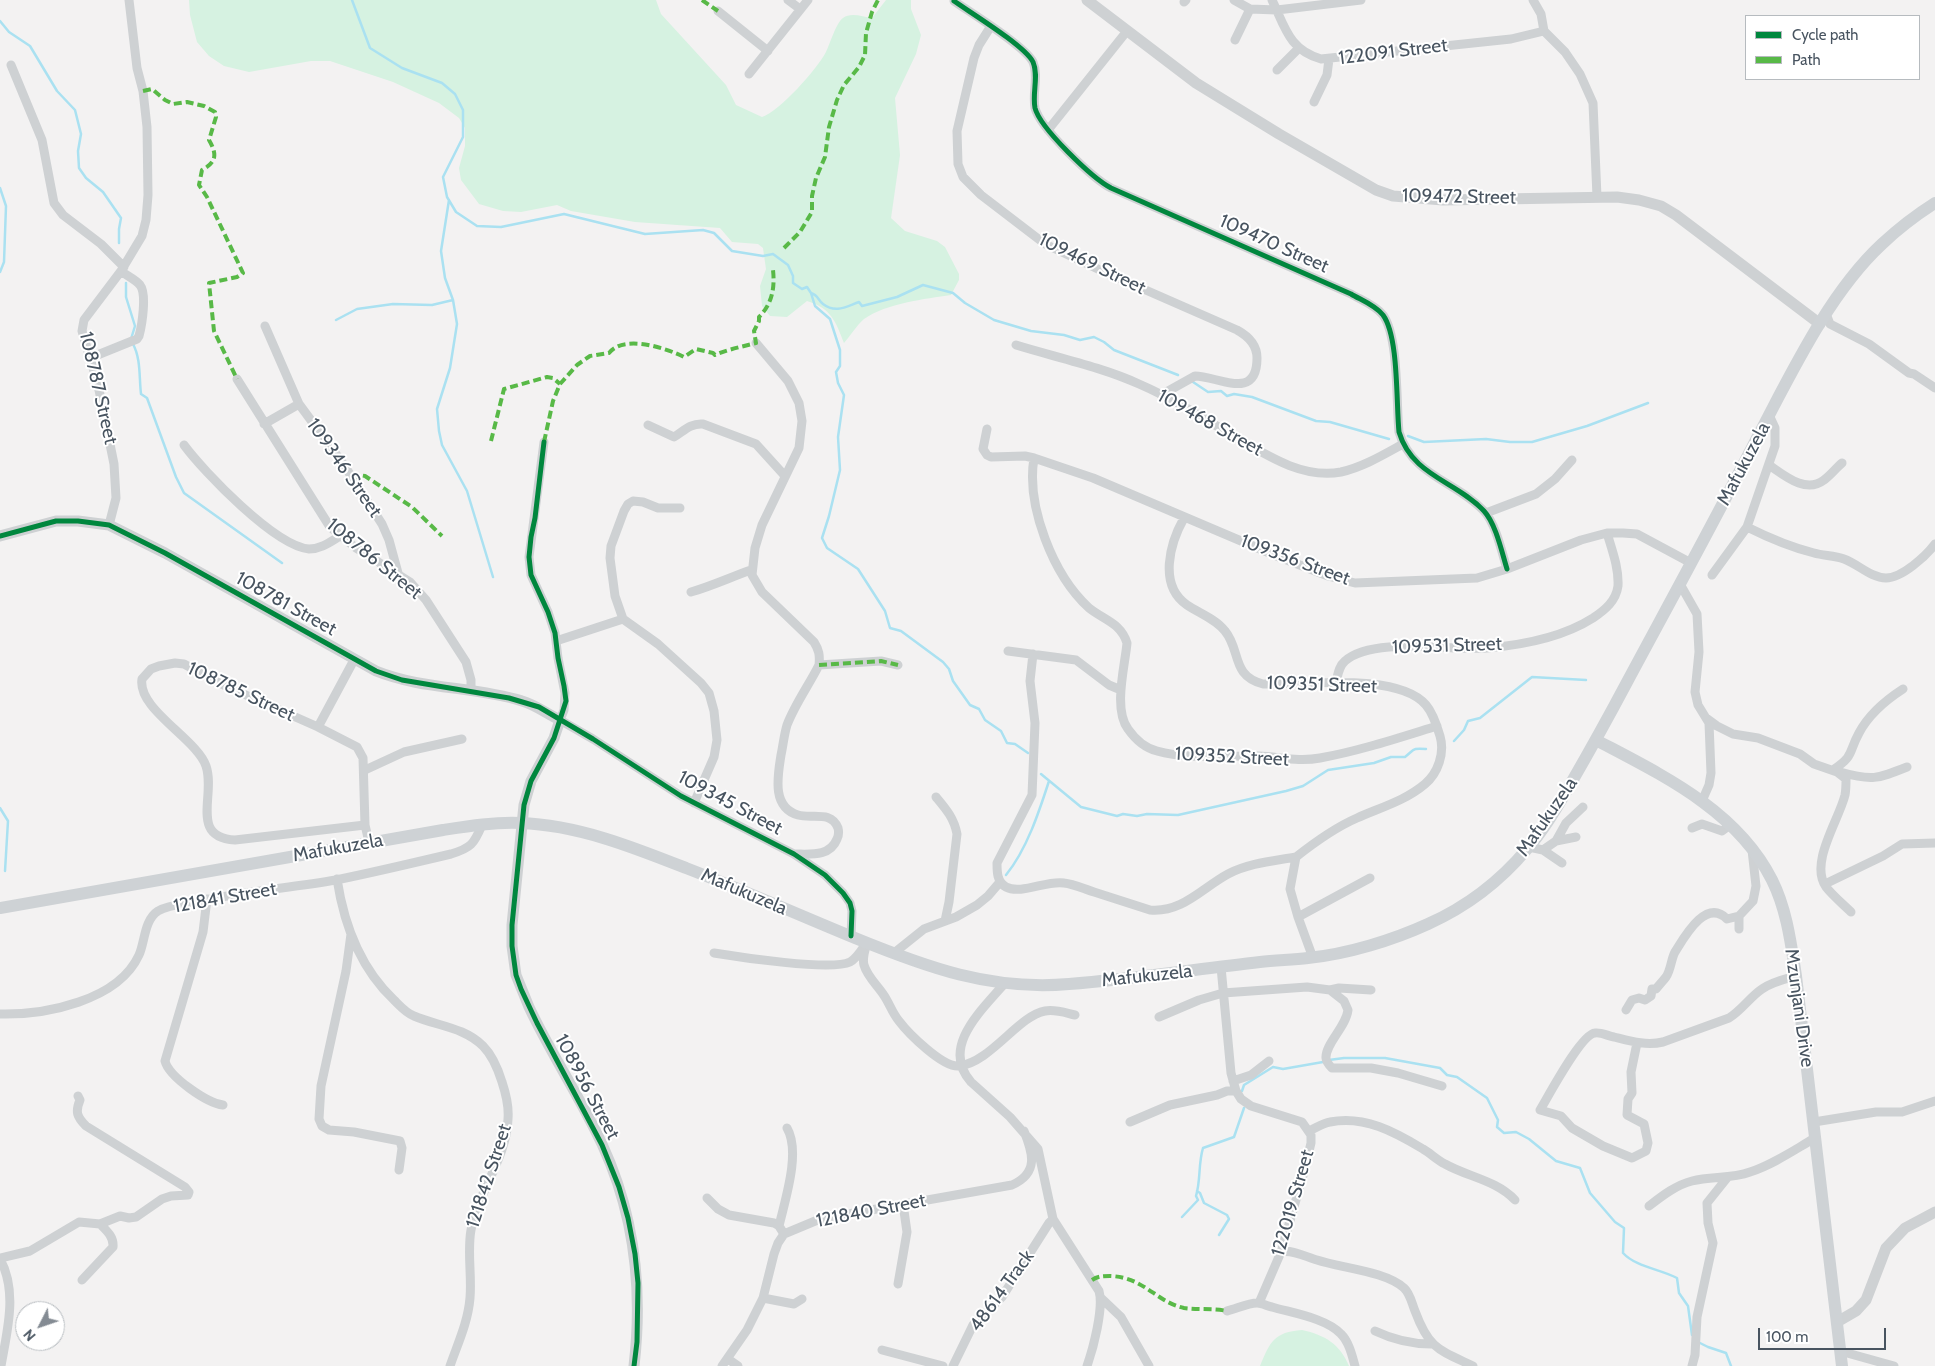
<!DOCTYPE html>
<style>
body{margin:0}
#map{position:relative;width:1935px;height:1366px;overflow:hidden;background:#f3f2f2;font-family:Cabin,sans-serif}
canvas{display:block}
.legend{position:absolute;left:1745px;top:15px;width:175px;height:65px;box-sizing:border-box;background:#fff;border:1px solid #b6bbbf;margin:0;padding:6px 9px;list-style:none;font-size:15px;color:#485460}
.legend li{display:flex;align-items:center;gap:10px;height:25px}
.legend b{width:25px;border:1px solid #b6bbbf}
.north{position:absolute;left:15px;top:1301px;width:50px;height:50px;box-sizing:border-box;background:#fff;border:1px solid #b6bbbf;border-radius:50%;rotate:229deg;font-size:14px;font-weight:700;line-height:20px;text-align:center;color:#485460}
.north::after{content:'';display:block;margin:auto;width:18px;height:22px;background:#848b93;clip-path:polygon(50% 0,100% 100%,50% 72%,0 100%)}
.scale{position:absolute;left:1758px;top:1328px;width:128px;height:22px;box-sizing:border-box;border:2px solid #485460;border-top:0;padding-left:6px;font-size:15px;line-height:18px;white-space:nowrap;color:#485460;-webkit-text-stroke:4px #fff;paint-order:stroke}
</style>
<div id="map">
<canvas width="1935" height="1366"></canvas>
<ul class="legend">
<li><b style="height:6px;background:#00873e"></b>Cycle path</li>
<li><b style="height:6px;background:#58b947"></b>Path</li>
</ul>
<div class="north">N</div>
<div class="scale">100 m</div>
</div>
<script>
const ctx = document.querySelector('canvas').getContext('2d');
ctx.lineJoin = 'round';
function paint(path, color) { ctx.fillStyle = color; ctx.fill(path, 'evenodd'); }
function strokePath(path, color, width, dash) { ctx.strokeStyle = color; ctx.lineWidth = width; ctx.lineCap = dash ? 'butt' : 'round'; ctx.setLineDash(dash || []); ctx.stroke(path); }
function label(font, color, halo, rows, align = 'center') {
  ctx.font = font + ' Cabin,sans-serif'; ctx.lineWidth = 4; ctx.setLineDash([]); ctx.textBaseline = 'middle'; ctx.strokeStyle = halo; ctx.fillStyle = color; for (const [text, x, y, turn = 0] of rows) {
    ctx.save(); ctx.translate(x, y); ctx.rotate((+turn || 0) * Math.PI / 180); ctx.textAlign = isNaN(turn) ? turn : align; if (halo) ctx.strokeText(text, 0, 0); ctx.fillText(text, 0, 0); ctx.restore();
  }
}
const green = new Path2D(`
 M 189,0 L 656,0 L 661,14 L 726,85 L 736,105 L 762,117 C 780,111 817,69 826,52 C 830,44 836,23 843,18 C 851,12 863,17 872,18 L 886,0 L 911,0 L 911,9 L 921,35 L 916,54 L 895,98 L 900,155 L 891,218 L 905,231 L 937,241 L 945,247 L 959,274 L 959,280 L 951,295 C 925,299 887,303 864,319 C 857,325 850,336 844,343 C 836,322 831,308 807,301 L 787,317 L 770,316 L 762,306 L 760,286 L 766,269 L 763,248 L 758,244 L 732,242 L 720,228 L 635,222 L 571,211 L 557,205 L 521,212 L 503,211 L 479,204 L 461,180 L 459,168 L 465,146 L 465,128 L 459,118 L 439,103 L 393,82 L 330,61 L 311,61 L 249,72 L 224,66 L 209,56 L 197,42 L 190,15 Z
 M 1302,1330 C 1325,1335 1340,1344 1349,1366 L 1260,1366 C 1270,1342 1274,1332 1302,1330 Z`);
const stream = new Path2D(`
 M 352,0 L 370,48 L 402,68 L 442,83 L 455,94 L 463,110 L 463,137 L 443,177 L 447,197 L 456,212 L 477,226 L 501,227 L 564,214 L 645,234 L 703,230 L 714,233 L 732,251 L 763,256 L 773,254 L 788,265 L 793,276 L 793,283 L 802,289 L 807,287 L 811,293 C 818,295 818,300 823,304 C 836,314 847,306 859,302 L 862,306 L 897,297 L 923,285 L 953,293 L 965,303 L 994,320 L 1031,331 L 1064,335 L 1080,340 L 1094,337 L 1104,342 L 1114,350 L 1178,375
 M 0,21 L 9,32 L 30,46 L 57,91 L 75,110 L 81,134 L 78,151 L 79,168 L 86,178 L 103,192 L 121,218 L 119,229 L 119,243
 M 0,188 L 6,206 L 4,262 L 0,272
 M 449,200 L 441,251 L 445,278 L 453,300 L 457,324 L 450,368 L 437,409 L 439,431 L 442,445 L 467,491 L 493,577
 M 126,283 L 126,297 L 135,326 L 131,339
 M 811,293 L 815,306 L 830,319 L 840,350 L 840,366 L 836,372 L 838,383 L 844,395 L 838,437 L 840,470 L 829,516 L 822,538 L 827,548 L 858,569 L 885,611 L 890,628 L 901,631 L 943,662 L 949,669 L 953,681 L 970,705 L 979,709 L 985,720 L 1001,731 L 1007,743 L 1015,744 L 1028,753
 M 336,320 L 357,309 L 393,304 L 432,305 L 453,300
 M 133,344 C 141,359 139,377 141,394 L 147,398 L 176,477 L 184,493 L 282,563
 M 1193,382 L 1208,392 L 1221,391 L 1227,396 L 1234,394 L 1252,397 L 1316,421 L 1330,422 L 1389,439
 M 1408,436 L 1424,442 L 1486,439 L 1510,442 L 1532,442 L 1587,426 L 1648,403
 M 1454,741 L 1464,730 L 1468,721 L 1480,718 L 1532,677 L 1586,680
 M 1041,774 L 1081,807 L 1117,816 L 1123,814 L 1137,816 L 1147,814 L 1178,815 L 1286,791 L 1303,786 L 1328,770 L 1374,763 L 1391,757 L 1405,757 C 1415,749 1412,748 1426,749
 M 0,808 L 8,821 L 5,871
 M 1006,875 C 1027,849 1039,812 1049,781
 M 1329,1060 L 1344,1058 L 1385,1058 L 1440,1068 L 1447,1075 L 1457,1077 L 1487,1098 L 1498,1120 L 1497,1127 L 1504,1133 L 1516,1132 L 1529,1139 L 1556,1161 L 1580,1168 L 1590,1193 L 1615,1222 L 1624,1228 L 1623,1253 C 1636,1267 1660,1269 1677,1278 L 1679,1293 L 1688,1306 L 1692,1335
 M 1242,1091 L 1244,1085 L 1273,1067 L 1283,1069 L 1323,1062
 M 1197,1191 L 1200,1193 L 1204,1203 L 1227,1215 L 1229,1219 L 1219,1235
 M 1182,1217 L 1198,1200 L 1196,1196 C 1201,1179 1198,1165 1203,1148 L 1234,1137 L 1244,1108
 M 1698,1342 L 1708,1347 L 1726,1353 L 1731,1366`);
const minor = new Path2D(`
 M 788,0 L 800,9
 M 1234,0 L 1250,9 L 1277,10 L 1361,0
 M 1272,0 C 1285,27 1289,50 1321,59 L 1511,39 L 1544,31
 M 1533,0 L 1541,14 L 1544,31 L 1565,52 L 1580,74 L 1593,103 L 1597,197
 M 954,1 C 971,13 1025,46 1033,62 C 1039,76 1032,93 1035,108 C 1040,128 1092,178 1111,188 L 1351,294 C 1361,300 1375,305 1383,315 C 1399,337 1396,403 1399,432 C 1412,476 1456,481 1484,511 C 1496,524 1502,553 1507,569
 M 1184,2 L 1186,0
 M 718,11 L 768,51
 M 991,26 L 979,45 L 974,58 L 957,131 L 958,164 L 963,177 L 981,195 L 1045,244 L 1100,270 L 1237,330 C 1248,336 1257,345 1257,358 C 1257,402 1218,376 1195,376 L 1161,395
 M 1235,40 L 1250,9
 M 11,65 L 42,140 L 54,203 L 63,215 L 101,244 L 124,267
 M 1277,70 L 1298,49
 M 749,74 L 808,0
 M 1314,102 L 1327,75 L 1329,59
 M 1048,130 L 1127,31
 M 1826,314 L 1830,324 L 1869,344 L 1909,373 L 1914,374 L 1935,388
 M 265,326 L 299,404
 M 756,343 L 788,381 L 799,403 L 802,421 L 799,448 L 762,525 L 755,548 L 752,575 L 762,592 L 814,642 C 819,650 820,655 819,665 C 809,685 795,704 787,725 C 784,735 783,746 781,755 C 778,775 771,807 798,815 C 812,819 831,810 838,828 C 839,832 839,835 837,839 C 830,857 810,854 794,854
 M 1016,345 C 1055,357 1102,367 1139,384 C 1169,397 1197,414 1225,431 C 1259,450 1299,480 1341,472 C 1363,467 1383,455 1403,444
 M 90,358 L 137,339 L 139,336 C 142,325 147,294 140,285 C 135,279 127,276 121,271
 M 237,379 L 330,527 L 356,548 L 410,582 L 426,600 L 466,662 L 471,680 L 471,691
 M 1769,415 L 1775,428 L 1775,446 L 1747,527 C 1769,538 1790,547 1814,553 C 1824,556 1834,555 1844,559 C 1858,564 1871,578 1886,578 C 1902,578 1926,556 1935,544
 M 264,424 L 299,404 L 344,465 L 382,524 L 389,540 L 398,573
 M 648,425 L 674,437 C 684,431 690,423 703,424 L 756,444 L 785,476
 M 987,429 L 983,449 L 987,455 L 991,457 L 1025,456 L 1034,458 L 1093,478 L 1274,555 L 1328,576 L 1355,583 L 1477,578 L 1507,569 L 1581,540 L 1607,533 L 1623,533 L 1637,534 L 1691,563
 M 544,442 L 529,557 L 531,575 L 548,612 L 555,633 L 558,658 L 565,693 L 564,710 L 560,720 L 593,739 L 681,796 L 794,854 L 825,875 L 843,893 L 850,903 L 852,911 L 851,936
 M 184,445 C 204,472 275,546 309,549 C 321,549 330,542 340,536
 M 1034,458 C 1026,506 1053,575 1089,608 C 1104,620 1121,623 1127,643 C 1125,666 1113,709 1128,729 C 1135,739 1145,748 1157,751 C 1188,760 1227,755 1259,756 C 1280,757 1299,762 1320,758 C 1359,751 1398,738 1437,726
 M 1769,465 C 1785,476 1806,494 1824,480 C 1831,475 1836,468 1842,463
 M 1486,513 L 1536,494 L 1555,479 L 1572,460
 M 1184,518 C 1170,543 1158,585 1187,605 C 1199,613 1216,619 1225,631 C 1241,650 1231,676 1263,684 C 1303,685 1398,672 1426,705 C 1433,713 1437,726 1440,736 C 1445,753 1438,773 1425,784 C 1405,801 1379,808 1357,818 C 1334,828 1315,842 1296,857 L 1290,889 L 1298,917 L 1313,958
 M 109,525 L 116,498 L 114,464 L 98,385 L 82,331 L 84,320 L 121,271 L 142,236 L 146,220 L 148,195 L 147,127 L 143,91 L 137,68 L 129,0
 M 1712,575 L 1747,527
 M 1680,584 L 1697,614 L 1699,652 L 1695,692 L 1698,705 L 1709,723 L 1711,773 L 1709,785 L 1702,801
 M 691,592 C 712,586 731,577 751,570
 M 623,619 L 658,644 L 701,683 L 709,693 L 714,711 L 717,740 L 714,757 L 694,803
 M 556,641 L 623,619 L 615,596 L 610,558 L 611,546 L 624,511 L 628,504 L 633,501 L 643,502 L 658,508 L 680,508
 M 1008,651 L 1076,660 L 1109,685 L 1121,690
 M 1033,654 L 1030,681 L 1035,723 L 1032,795 L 997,863 C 997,872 997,882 1006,887 C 1021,895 1047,880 1064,883 C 1074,884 1084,889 1094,892 C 1113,898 1131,904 1150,910 C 1182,913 1202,888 1228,874 C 1249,863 1274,861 1296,857
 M 354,660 L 318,727 L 221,684 L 184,664 L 175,663 L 159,666 L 151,669 L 142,679 C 137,709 197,739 206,766 C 216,795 189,837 235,840 L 365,825
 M 819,665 L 881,661 L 898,665
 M 1336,682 C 1338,674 1339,666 1345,661 C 1373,636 1451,651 1487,648 C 1523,645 1563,637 1593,618 C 1605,610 1616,601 1618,586 C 1619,568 1612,550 1607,533
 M 1706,718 L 1717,726 L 1733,734 L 1758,738 L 1800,754 L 1814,764 L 1837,772 L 1846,779 C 1846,784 1846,790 1845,795 C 1839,820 1809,863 1826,887 C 1833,896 1843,904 1851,912
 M 318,727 L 357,747 L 363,758 L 365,825 L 369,842
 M 365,770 L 404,752 L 462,739
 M 1833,770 C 1855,755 1848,753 1859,733 C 1869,714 1886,700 1903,689
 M 1840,772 C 1872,781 1877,779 1907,767
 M 936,797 C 946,809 954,818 957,834 L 949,902 L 945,921
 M 1692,828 L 1702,824 L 1722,831 L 1730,825
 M 1556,841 L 1566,823 L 1583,807
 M 1529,847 L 1543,850 L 1556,841 L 1576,837
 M 1543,850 L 1562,863
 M 337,879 C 344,925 360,968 394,1000 C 400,1006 406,1013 414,1016 C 437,1026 464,1027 483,1046 C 493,1056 498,1069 502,1082 C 506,1094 509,1107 508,1119 C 507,1157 478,1192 471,1230 C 467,1252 472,1275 470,1298 C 468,1322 458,1343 450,1366
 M 1825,884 L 1883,856 L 1902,844 L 1935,843
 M 207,899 L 203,932 L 165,1061 C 169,1077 207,1103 223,1105
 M 1298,917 L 1370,878
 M 1739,929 L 1739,916 L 1753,901 L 1756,886 L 1752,850
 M 351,934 L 346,971 L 321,1086 L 319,1119 L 322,1126 L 329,1130 L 354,1132 L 400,1141 L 402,1148 L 399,1170
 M 867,943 C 865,950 862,958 864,965 C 867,976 877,985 883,994 C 889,1002 892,1013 899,1021 C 908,1033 943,1068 959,1066 C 991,1062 1018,1016 1045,1011 C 1055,1009 1066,1013 1075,1015
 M 714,953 C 738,957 831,971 850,962 C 856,959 861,951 865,945
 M 894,953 L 924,929 L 956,917 L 977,905 L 988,896 L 1000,882
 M 1221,967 L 1231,1073 L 1236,1091 L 1241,1099 L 1251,1106 L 1302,1122 L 1311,1135 L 1311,1143 L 1304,1172 L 1281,1252 L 1259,1303
 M 1004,984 C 982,1010 940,1047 971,1082 L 1010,1117 L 1038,1149 L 1053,1219 L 1099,1291 C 1104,1308 1093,1349 1087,1366
 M 1330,990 L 1339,988 L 1371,990
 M 1626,1010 L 1632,1000 L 1639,998 L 1645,1000 L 1651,996 L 1652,989 L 1656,989 C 1659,985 1663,981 1666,977 C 1671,970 1671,959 1675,952 C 1685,936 1706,898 1727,919 L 1739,916
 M 0,1014 C 45,1015 118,1001 139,955 C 145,942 144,920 158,911 C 168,905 183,904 195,902 C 241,892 289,888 336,880 C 375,872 413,863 451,854 C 471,848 474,844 482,825
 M 1159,1017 L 1199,1000 L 1223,993 L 1307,987 L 1330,990 L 1344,1001 L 1348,1010 C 1346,1027 1325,1044 1326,1058 C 1326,1062 1329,1065 1332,1068 L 1371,1068 L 1398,1073 L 1442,1086
 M 1637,1043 L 1631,1072 L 1632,1093 L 1628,1099 L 1627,1115 L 1644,1124 L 1648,1143 L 1646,1151 L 1632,1158 L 1603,1146 L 1572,1128 L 1561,1116 L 1540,1110 C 1548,1097 1581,1034 1595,1033 C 1601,1032 1608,1036 1614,1037 C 1630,1041 1646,1046 1663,1042 L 1729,1018 C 1742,1010 1750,997 1762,989 C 1772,982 1785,979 1796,976
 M 1233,1081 L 1251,1075 L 1269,1061
 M 1130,1122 L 1170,1105 L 1217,1095 L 1227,1091 L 1236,1091
 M 1814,1122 L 1876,1112 L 1902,1112 L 1935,1101
 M 1309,1131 C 1316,1128 1323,1123 1330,1122 C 1364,1115 1395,1132 1423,1149 C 1430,1153 1437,1160 1445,1164 C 1468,1177 1496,1180 1515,1200
 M 707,1198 L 718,1209 L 729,1215 L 774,1223 L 779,1226
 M 1649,1206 C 1662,1196 1676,1185 1692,1181 C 1711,1176 1731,1179 1750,1172 C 1774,1164 1794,1150 1815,1138
 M 784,1234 L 779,1226 C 785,1200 801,1152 787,1128
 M 1281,1252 C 1292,1249 1306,1257 1317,1260 C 1341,1268 1385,1271 1404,1288 C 1410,1293 1412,1304 1415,1311 C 1429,1349 1439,1350 1473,1366
 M 0,1258 L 30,1251 L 79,1222 L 100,1224 L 120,1216 L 129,1218 L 136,1217 L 162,1199 L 171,1196 L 188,1195 L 189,1192 L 185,1187 L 86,1126 C 77,1117 75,1112 80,1100 L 78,1096
 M 0,1259 C 18,1292 7,1331 1,1366
 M 82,1280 L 113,1247 C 114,1237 107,1231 100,1224
 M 898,1284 L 907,1232 L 903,1204
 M 763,1298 L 794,1304 L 802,1299
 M 1101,1298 L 1121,1317 L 1149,1366
 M 1227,1311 C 1236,1309 1248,1303 1257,1303 C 1262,1303 1267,1306 1272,1307 C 1292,1313 1326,1318 1341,1334 C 1349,1342 1352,1355 1355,1366
 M 1375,1331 C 1394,1340 1410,1344 1431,1344
 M 882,1350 L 943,1366
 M 1840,1351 L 1894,1366
 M 728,1359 L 738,1366
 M 722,1366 L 747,1330 L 763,1298 L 774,1254 L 778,1243 L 784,1234 L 820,1219 L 1012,1185 C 1039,1173 1033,1153 1024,1131
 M 953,1366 L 973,1325 L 1002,1297 L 1049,1223 L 1053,1219
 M 1692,1366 L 1695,1355 L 1697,1317 L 1713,1243 L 1708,1223 L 1707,1203 L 1727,1178`);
const tertiary = new Path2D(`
 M 1087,0 L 1196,83 L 1279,134 L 1376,190 L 1393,196 L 1443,200 L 1617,197 L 1639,200 L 1661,206 L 1676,215 L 1820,324
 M 0,536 L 56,521 L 78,521 L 109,525 L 165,553 L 376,671 C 423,690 475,686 522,701 C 536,705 547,714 560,720 L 554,738 L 531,781 L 524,805 L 512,925 L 512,946 L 516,975 L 529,1007 C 551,1054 580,1097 602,1144 C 635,1215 643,1289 634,1366
 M 1837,1322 L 1856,1311 L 1866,1300 L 1886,1248 L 1905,1228 L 1935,1212`);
const secondary = new Path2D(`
 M 1596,740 C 1662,775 1737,810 1772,880 C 1787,910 1791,944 1796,976 L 1842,1366
 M 0,908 L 443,830 C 469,826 494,822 520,823 C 578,825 633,847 686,868 C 743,890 799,915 855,938 C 926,967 991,991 1069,984 C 1133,979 1197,969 1260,962 C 1276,960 1292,960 1308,958 C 1348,954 1393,940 1428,924 C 1466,907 1501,880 1527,849 C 1544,830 1557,807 1570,785 C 1589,752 1608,718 1626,684 C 1670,602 1715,520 1757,438 C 1791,374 1829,293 1882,244 C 1898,229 1916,215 1935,203`);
const quiet = new Path2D(`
 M 702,0 L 718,11
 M 143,91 L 152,89 L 165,100 L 173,104 L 187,102 L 204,106 L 215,112 L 216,117 L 209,140 C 217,154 217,162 202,170 L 199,185 L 207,197 L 243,273 L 237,277 L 209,283 L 214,331 L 237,379
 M 784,248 L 800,232 L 812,212 L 812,196 L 816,178 L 825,157 L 829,127 L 837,100 L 844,85 L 859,67 L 865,55 L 866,33 L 872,12 L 878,0
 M 491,441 L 504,389 L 547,377 L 553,378 L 560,384
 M 544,442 L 553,401 L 560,384 L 577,365 L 590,356 L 609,353 C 624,334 666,348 684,357 L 696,349 L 713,353 L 715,355 C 729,349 741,347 756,343 L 754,331 L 759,321 L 759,317 C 772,304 775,288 773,270
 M 352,479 L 359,475 L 365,476 L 412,507 L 442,536
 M 819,665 L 881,661 L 898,665
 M 1092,1280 C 1098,1276 1103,1276 1110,1276 C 1144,1277 1156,1302 1184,1308 C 1198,1310 1213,1308 1227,1311`);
const cycleway = new Path2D(`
 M 954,1 C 971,13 1025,46 1033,62 C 1039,76 1032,93 1035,108 C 1040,128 1092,178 1111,188 L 1351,294 C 1361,300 1375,305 1383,315 C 1399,337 1396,403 1399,432 C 1412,476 1456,481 1484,511 C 1496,524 1502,553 1507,569
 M 544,442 L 535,518 L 531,537 L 529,557 L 531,575 L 548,612 L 555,633 L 558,658 L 564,686 L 566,701 L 554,738 L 531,781 L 524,805 L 512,925 L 512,946 L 516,975 L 521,989 L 537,1023 L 602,1145 L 619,1187 L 628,1218 L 635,1254 L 638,1283 L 637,1342 L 634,1366
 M 0,536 L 56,521 L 78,521 L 109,525 L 165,553 L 376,671 L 402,680 L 509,698 L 539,707 L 593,739 L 681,796 L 794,854 L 825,875 L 843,893 L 850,903 L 852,911 L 851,936`);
const streetNames = [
 ["122091 Street",1393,52,-7],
 ["109472 Street",1459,197,1],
 ["109470 Street",1274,244,24],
 ["109469 Street",1092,264,26],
 ["108787 Street",98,388,77],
 ["109468 Street",1210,423,29],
 ["Mafukuzela",1744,464,-62],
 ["109346 Street",344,468,55],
 ["108786 Street",374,559,39],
 ["109356 Street",1295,560,20],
 ["108781 Street",286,604,29],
 ["109531 Street",1447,646,-2],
 ["109351 Street",1322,685,2],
 ["108785 Street",241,692,25],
 ["109352 Street",1232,757,3],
 ["109345 Street",730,803,28],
 ["Mafukuzela",1547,817,-55],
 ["Mafukuzela",338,848,-10],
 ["Mafukuzela",744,892,23],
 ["121841 Street",225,898,-10],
 ["Mafukuzela",1147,976,-6],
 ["Mzunjani Drive",1799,1008,82],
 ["108956 Street",587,1087,62],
 ["121842 Street",489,1176,-72],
 ["122019 Street",1293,1203,-74],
 ["121840 Street",871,1211,-11],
 ["48614 Track",1002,1291,-54]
];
paint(green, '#d6f2e1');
strokePath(stream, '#aae1f1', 2.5);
strokePath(minor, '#ced1d3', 9);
strokePath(tertiary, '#ced1d3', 11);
strokePath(secondary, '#ced2d5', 12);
strokePath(quiet, '#58b947', 4, [8, 4]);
strokePath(cycleway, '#00873e', 5);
label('19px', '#485460', '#fff', streetNames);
</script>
